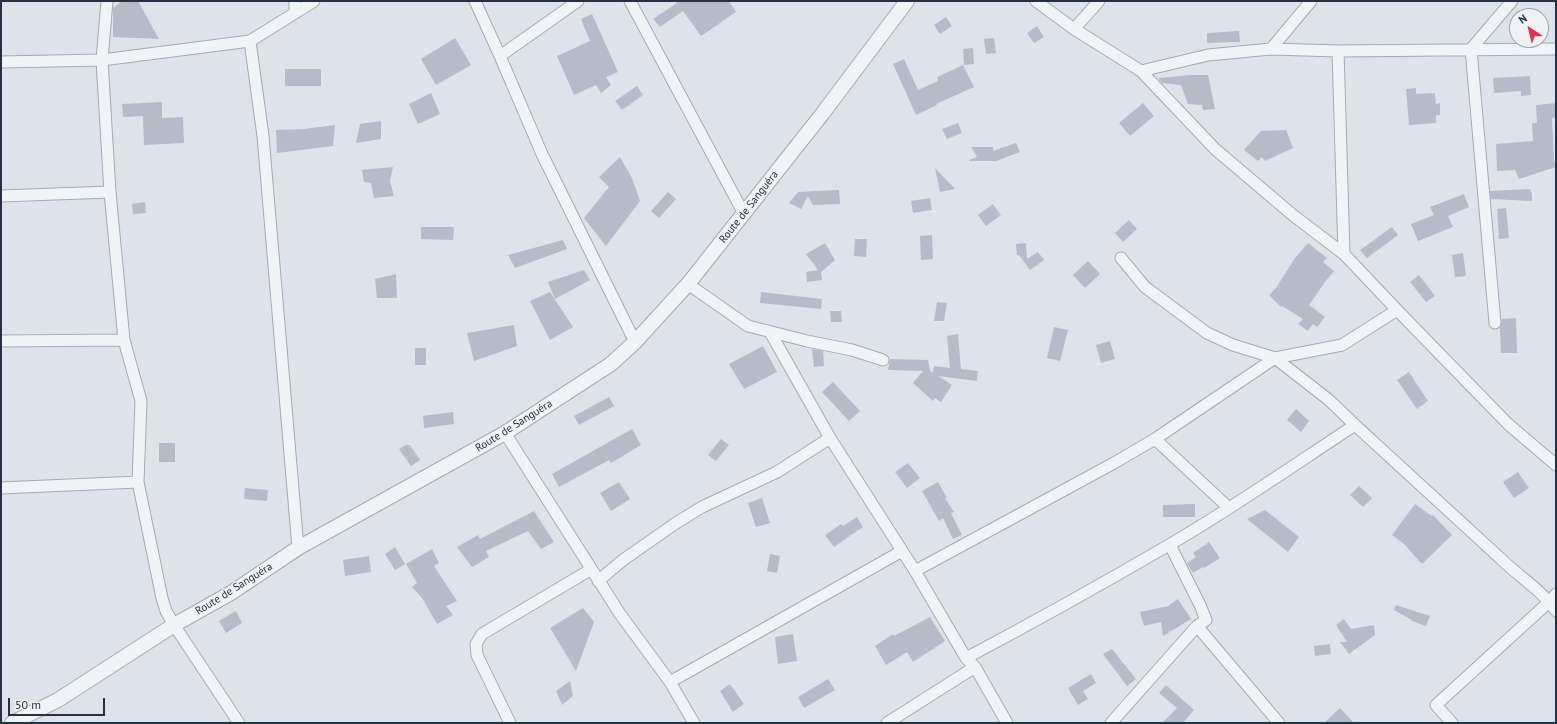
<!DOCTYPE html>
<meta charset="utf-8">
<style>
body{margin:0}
#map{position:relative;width:1557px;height:724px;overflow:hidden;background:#dee3e9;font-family:"PT Sans",sans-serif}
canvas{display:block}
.frame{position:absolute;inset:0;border:2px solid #253142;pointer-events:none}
.north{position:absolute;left:1509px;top:8px;width:40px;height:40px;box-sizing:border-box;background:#eef2f7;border:1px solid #9ea5af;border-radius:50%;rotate:325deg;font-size:11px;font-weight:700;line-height:16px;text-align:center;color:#253142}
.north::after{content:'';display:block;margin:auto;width:14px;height:18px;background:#dc3558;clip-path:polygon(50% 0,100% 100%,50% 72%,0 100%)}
.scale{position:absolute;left:8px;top:698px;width:97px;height:18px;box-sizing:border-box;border:2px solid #253142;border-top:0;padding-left:5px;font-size:12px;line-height:14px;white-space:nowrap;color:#253142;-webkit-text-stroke:3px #eef2f7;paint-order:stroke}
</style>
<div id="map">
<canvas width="1557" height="724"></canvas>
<div class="frame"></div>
<div class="north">N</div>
<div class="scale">50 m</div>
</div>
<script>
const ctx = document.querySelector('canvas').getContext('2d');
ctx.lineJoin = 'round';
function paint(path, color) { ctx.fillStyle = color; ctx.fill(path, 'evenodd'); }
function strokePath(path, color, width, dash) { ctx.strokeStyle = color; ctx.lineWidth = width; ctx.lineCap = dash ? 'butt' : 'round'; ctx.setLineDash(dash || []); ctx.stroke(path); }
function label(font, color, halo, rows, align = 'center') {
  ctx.font = font + ' "PT Sans",sans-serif'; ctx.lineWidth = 3; ctx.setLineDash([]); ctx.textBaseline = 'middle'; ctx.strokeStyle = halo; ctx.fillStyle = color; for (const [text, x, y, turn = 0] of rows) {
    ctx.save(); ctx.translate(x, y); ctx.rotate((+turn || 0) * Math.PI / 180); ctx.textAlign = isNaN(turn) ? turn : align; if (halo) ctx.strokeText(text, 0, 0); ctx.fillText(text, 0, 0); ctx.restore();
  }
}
const building = new Path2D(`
 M 122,1 L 138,1 L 159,39 L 113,37 L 113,8 Z
 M 676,1 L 729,1 L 736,12 L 701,36 L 683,11 L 660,27 L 653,19 L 677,3 Z
 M 592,14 L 618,72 L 606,77 L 611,85 L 601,93 L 596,85 L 574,95 L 557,56 L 590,41 L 581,19 Z
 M 946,17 L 952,26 L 940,34 L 934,25 Z
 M 1037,26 L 1044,37 L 1034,43 L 1027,33 Z
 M 1239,31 L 1240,42 L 1207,43 L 1207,33 Z
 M 455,38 L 471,65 L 436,85 L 421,59 Z
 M 994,38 L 996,53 L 986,54 L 984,39 Z
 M 973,48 L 974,64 L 964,65 L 963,49 Z
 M 904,59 L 918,90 L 938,81 L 937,77 L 963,65 L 974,87 L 936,104 L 937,105 L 916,115 L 893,64 Z
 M 285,69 L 321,69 L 321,86 L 285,86 Z
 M 1190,75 L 1208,75 L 1215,109 L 1203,110 L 1202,105 L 1188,104 L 1181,85 L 1162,83 L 1159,79 L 1159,78 Z
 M 1530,76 L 1531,95 L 1521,96 L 1521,91 L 1494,93 L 1493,78 Z
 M 637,86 L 643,95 L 622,110 L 615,101 Z
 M 1416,88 L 1416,94 L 1435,93 L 1436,104 L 1440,103 L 1440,115 L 1436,115 L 1436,123 L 1409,125 L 1406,89 Z
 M 431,93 L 440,114 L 418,124 L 409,104 Z
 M 162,102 L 162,118 L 183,117 L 184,143 L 144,145 L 143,116 L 123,117 L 122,104 Z
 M 1143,103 L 1154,116 L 1130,136 L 1119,123 Z
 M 1556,103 L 1556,118 L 1552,118 L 1554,161 L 1556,167 L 1519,179 L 1515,170 L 1497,171 L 1496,144 L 1533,141 L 1532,123 L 1537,123 L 1536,105 Z
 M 381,121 L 381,139 L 356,143 L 360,124 Z
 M 958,123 L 962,133 L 947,139 L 942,129 Z
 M 335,125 L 333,146 L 277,153 L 276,130 L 304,129 Z
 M 1286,130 L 1293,148 L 1265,161 L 1262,157 L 1258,161 L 1244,150 L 1261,131 Z
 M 1016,143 L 1020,152 L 996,161 L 969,161 L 969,160 L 977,157 L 971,147 L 993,147 L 993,151 Z
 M 620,157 L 632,178 L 640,201 L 606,246 L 584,218 L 609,187 L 599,177 Z
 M 393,167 L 390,181 L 394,196 L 374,198 L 371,183 L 364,182 L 362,170 Z
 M 935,168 L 955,189 L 940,192 Z
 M 1530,189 L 1532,194 L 1532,201 L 1491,199 L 1490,191 Z
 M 839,190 L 840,204 L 813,205 L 808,196 L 801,209 L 789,203 L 798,192 Z
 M 668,192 L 676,199 L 659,218 L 651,211 Z
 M 1464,194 L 1469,207 L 1448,216 L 1453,227 L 1418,241 L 1411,224 L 1434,215 L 1430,207 Z
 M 930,198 L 932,210 L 913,213 L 911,201 Z
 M 145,202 L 146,213 L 133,214 L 132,204 Z
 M 993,204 L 1001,215 L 986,226 L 978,215 Z
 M 1506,208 L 1509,238 L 1499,239 L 1497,209 Z
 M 1129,220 L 1137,229 L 1123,242 L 1115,233 Z
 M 421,227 L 454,227 L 453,240 L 421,239 Z
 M 1392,227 L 1398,235 L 1367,258 L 1360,250 Z
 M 932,235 L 933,259 L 921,260 L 920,236 Z
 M 855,239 L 867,239 L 866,257 L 854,256 Z
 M 563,240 L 567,249 L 515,268 L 508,255 Z
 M 825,243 L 835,260 L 821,272 L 822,280 L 807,282 L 806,272 L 818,270 L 806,254 Z
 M 1026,243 L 1027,259 L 1038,252 L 1044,260 L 1030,270 L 1019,255 L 1017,255 L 1016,244 Z
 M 1308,243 L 1327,258 L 1323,262 L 1334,271 L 1325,282 L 1309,305 L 1325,317 L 1317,327 L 1313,324 L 1308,331 L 1298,324 L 1303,319 L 1282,306 L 1281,307 L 1269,295 L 1276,288 L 1295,258 Z
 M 1463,253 L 1466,276 L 1455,277 L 1452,255 Z
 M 1088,261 L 1100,274 L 1085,288 L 1073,275 Z
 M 584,270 L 590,280 L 555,299 L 548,282 Z
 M 396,274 L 397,298 L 377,298 L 375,279 Z
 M 1419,275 L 1435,296 L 1426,302 L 1410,282 Z
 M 550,292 L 573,327 L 550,340 L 530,301 Z
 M 761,292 L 822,299 L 821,309 L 760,303 Z
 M 937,302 L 947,303 L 944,321 L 934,321 Z
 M 830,311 L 841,311 L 842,322 L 831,322 Z
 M 1516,318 L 1517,353 L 1501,353 L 1500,328 L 1501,326 L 1502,319 Z
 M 514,325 L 517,346 L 474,361 L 467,333 Z
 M 1054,327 L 1068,330 L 1060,361 L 1047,358 Z
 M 958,334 L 961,369 L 978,371 L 977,381 L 938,376 L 952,385 L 941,402 L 935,398 L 933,401 L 913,383 L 923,371 L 888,370 L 890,359 L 928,360 L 930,371 L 933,373 L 934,366 L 950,368 L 947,336 Z
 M 1110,341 L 1115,359 L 1101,363 L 1096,345 Z
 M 763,346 L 777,372 L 744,389 L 729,364 Z
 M 415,348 L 426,348 L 426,365 L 415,365 Z
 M 812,349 L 823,351 L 824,366 L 814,367 Z
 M 1409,372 L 1428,401 L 1417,409 L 1397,380 Z
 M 833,382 L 860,411 L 849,421 L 822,392 Z
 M 609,397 L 614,406 L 579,425 L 574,416 Z
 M 1296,409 L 1309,421 L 1301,432 L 1287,420 Z
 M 453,412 L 454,424 L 424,428 L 423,416 Z
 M 632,429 L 641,445 L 611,463 L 609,460 L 559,487 L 552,474 Z
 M 721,439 L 729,445 L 716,461 L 708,455 Z
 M 159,443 L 175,443 L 175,462 L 159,462 Z
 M 406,445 L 410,445 L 420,460 L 411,466 L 399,449 Z
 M 908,463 L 920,478 L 907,488 L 895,472 Z
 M 1518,472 L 1529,488 L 1514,498 L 1503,482 Z
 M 619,482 L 630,499 L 611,511 L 600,493 Z
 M 938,482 L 947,498 L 945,498 L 954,512 L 951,513 L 962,535 L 953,539 L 943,518 L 939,521 L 922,491 Z
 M 1359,486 L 1372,498 L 1363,507 L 1350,495 Z
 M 245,488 L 268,490 L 267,501 L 244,499 Z
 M 762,498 L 770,523 L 756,527 L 748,503 Z
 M 1195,504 L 1195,517 L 1163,517 L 1163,505 Z
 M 1415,504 L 1432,516 L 1433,515 L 1452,535 L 1422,564 L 1403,543 L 1392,535 Z
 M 1265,510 L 1299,537 L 1288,552 L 1247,519 Z
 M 534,511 L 554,542 L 541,549 L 528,531 L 486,551 L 489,557 L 472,567 L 457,547 L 478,535 L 480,539 Z
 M 857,517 L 863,527 L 834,547 L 825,535 L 841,524 L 843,526 Z
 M 1209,542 L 1220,558 L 1204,568 L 1203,567 L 1193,573 L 1187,563 L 1196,557 L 1193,553 Z
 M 395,547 L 405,564 L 395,570 L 385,554 Z
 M 432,549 L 439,563 L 434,566 L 457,601 L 446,606 L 453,615 L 437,624 L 422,598 L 412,587 L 417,583 L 406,564 Z
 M 770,554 L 780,556 L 777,573 L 767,571 Z
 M 369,556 L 371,572 L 345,576 L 343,560 Z
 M 1178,599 L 1191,619 L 1163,636 L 1161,622 L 1144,626 L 1140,612 L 1168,606 Z
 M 1396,605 L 1430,616 L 1426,626 L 1412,621 L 1412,620 L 1394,610 Z
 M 583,608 L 594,622 L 576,671 L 550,628 Z
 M 236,611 L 242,623 L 226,633 L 219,621 Z
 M 930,617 L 945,641 L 913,662 L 907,652 L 886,665 L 875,646 L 893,634 L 894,636 Z
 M 1344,619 L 1351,629 L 1374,625 L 1375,635 L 1349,654 L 1340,642 L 1347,642 L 1336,625 Z
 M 793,634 L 797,661 L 778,664 L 775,637 Z
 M 1330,644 L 1331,654 L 1315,656 L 1314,646 Z
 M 1112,649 L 1136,679 L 1127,686 L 1103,654 Z
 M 1091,674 L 1096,683 L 1083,691 L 1088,699 L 1078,705 L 1068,688 Z
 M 828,679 L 835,690 L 804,708 L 798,697 Z
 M 570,681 L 573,696 L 562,705 L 556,691 Z
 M 730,684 L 744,704 L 733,712 L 720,691 Z
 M 1166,685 L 1194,710 L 1183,723 L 1162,723 L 1177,708 L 1159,693 Z
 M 1340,708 L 1354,723 L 1324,723 Z`);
const minor = new Path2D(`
 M 107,1 L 102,60 L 110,192 L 124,340 L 141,401 L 138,482 L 162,598 L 166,611 L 174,625 L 239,723
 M 295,1 L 295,13 L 250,41 L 263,136 L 298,548
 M 475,1 L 500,56 L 542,154 L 635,342
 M 630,1 L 744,214
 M 1036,1 L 1074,29 L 1141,71 L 1215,149 L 1294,216 L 1344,254 L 1397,310 L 1508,424 L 1556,465
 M 295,13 L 314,1
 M 1074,29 L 1099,1
 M 1271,49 L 1311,1
 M 1338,51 L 1344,254
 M 500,56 L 578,1
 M 1,62 L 102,60 L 250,41
 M 1141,71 L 1208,55 L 1271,49 L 1338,51 L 1556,49
 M 1,196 L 110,192
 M 1121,258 L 1145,287 L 1207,333 L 1233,345 L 1275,358 L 1329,400 L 1355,425 L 1500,558 C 1518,576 1542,590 1556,611
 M 688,284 L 748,326 L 807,341 L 852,350 L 883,360
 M 1495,323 L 1471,49 L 1512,1
 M 770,332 L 830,438 L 915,571 L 966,658 L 975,667 L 1007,723
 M 1,341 L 124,340
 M 505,433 L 620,614 L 670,682 L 694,723
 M 1155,439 L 1229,508
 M 1,488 L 138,482
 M 915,571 L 1114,463 L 1155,439 L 1275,358 L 1342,345 L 1397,310
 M 598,581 L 623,560 L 676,523 L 702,507 L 777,472 L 830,438
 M 1197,626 L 1279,723
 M 966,658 C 1034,622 1102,584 1169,545 C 1233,508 1294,465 1355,425
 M 670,682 L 902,551
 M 510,723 L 477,655 L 476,644 L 482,634 L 590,570
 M 887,723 L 975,667
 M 1111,723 L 1197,626 L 1206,620 L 1200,605 L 1170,545
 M 1452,723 L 1436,705 L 1550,601 L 1556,594`);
const tertiary = new Path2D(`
 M 12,723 L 58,700 L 174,625 L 231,593 L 298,548 L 505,433 L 611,364 L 635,342 L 688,284 L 823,113 L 907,1`);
const streetNames = [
 ["Route de Sanguéra",749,207,-52],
 ["Route de Sanguéra",514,426,-32],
 ["Route de Sanguéra",234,589,-32]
];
paint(building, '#b5bcc7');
strokePath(minor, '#a3aab4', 13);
strokePath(tertiary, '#a3aab4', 16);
strokePath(minor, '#f1f4f7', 11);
strokePath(tertiary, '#f1f4f7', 14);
label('11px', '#253142', '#eef2f7', streetNames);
</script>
